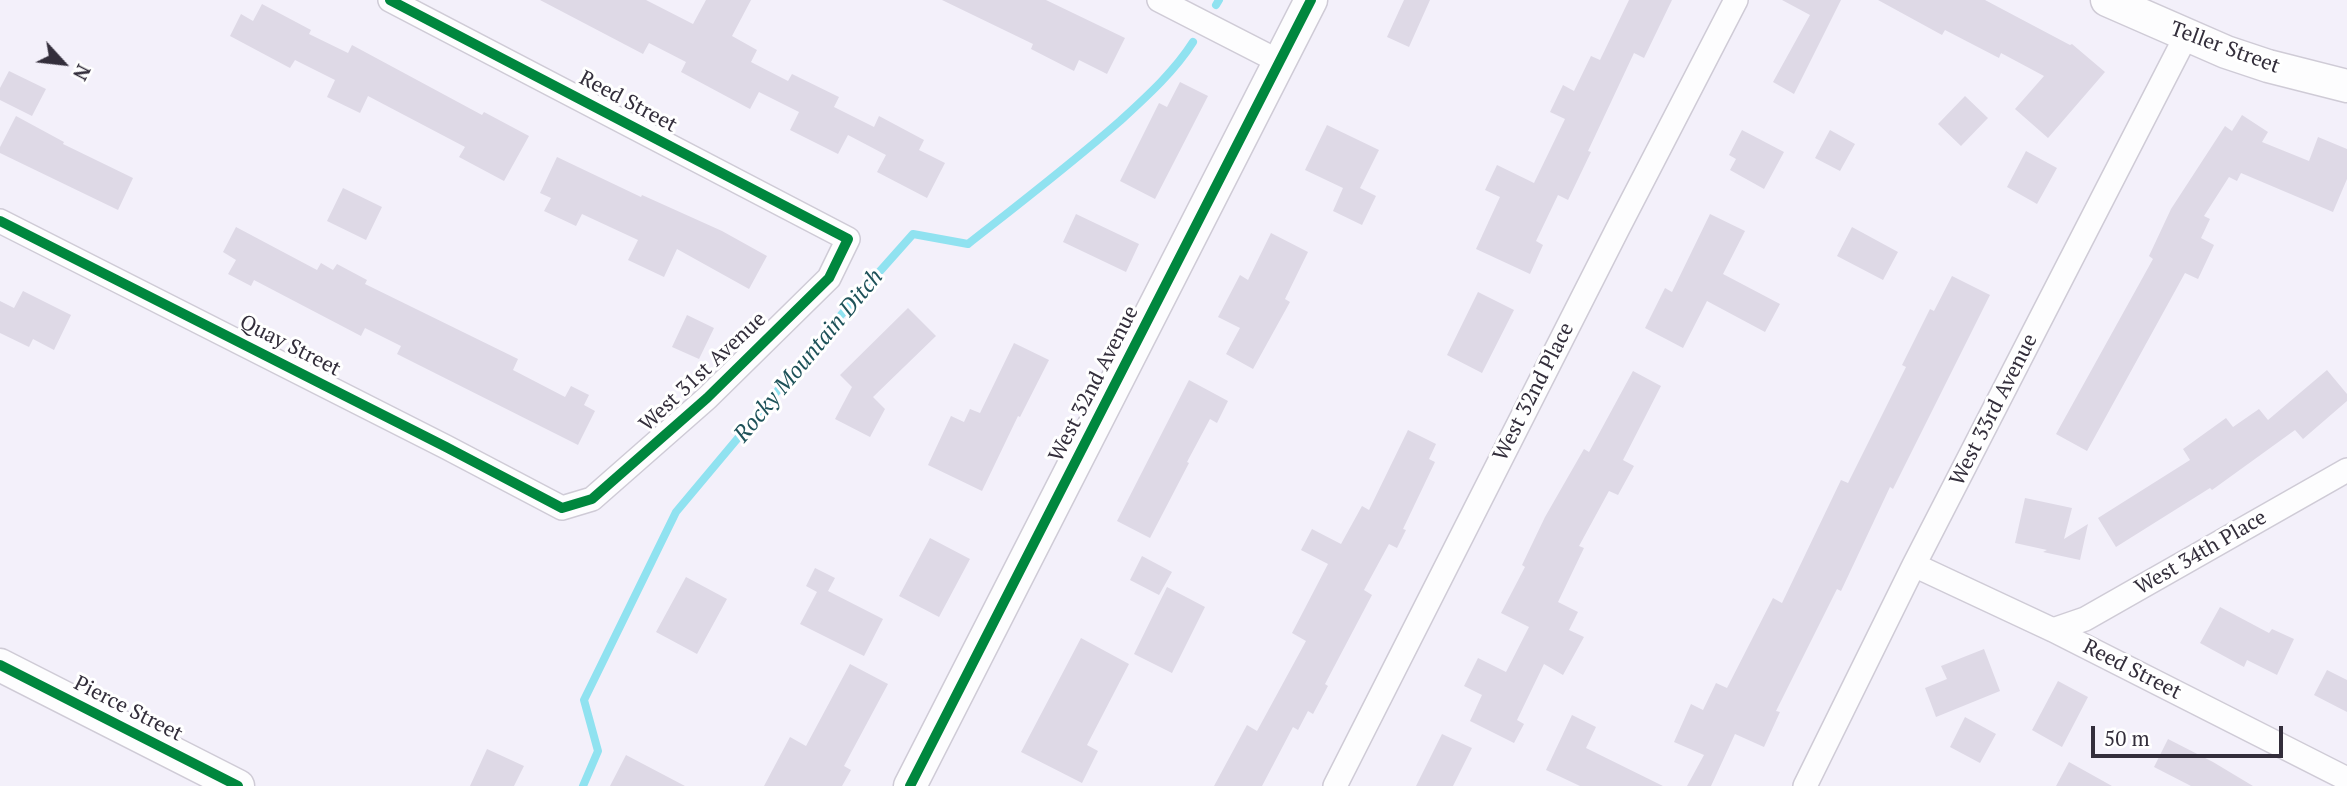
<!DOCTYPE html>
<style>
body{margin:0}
#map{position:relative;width:2347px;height:786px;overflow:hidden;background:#f3f0fa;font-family:"PT Serif",serif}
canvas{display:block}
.north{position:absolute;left:28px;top:28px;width:70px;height:70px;-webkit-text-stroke:5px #fff;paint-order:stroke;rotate:117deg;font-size:19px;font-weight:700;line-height:28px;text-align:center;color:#332e3b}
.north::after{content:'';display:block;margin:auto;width:24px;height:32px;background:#332e3b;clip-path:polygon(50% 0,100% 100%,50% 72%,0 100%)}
.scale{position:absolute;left:2091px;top:726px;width:192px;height:32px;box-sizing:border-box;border:4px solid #332e3b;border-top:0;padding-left:9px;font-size:21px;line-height:24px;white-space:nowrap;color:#332e3b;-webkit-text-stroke:5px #fff;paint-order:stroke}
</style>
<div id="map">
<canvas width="2347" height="786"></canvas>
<div class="north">N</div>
<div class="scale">50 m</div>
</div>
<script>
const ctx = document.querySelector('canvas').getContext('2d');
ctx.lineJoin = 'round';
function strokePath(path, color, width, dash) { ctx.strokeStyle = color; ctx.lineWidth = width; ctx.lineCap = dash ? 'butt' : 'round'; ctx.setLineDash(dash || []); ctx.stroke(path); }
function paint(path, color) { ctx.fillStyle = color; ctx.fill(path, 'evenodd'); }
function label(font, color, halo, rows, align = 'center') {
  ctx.font = font + ' "PT Serif",serif'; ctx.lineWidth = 6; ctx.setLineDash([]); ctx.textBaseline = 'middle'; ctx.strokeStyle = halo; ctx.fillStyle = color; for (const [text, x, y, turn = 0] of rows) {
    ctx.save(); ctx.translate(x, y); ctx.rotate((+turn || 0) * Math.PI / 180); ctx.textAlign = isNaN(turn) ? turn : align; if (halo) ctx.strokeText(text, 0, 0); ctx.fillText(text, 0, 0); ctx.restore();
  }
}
const stream = new Path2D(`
 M 1216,5 L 1219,0
 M 583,786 L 598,751 L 584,700 L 676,512 L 841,315 L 913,234 L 968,244 C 1019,204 1071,164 1120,121 C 1146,97 1174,72 1193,42`);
const building = new Path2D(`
 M 540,0 L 646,0 L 693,24 L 706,0 L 751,0 L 732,36 L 757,50 L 751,62 L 788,81 L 792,74 L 839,97 L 834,107 L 874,127 L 879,116 L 924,140 L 919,150 L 945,163 L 927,198 L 877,172 L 886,155 L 848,135 L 838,154 L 790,130 L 799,112 L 759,92 L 750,109 L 681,72 L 686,62 L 649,43 L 643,54 Z
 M 942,0 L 1046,0 L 1125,38 L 1107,74 L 1079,60 L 1074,71 L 1031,49 L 1033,44 Z
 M 1404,0 L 1430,0 L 1409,47 L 1387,37 Z
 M 1629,0 L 1672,0 L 1644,58 L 1634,53 L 1588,151 L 1591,152 L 1568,200 L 1558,195 L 1536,241 L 1543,245 L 1530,274 L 1476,249 L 1500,197 L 1485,190 L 1497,165 L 1534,183 L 1565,119 L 1550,112 L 1563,85 L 1574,91 L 1591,56 L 1600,60 Z
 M 1782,0 L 1841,0 L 1794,94 L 1773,82 L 1810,15 Z
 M 1878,0 L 1985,0 L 2070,45 L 2072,44 L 2105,72 L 2048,138 L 2015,109 L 2044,76 L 2001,53 L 1999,58 L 1945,30 L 1942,35 Z
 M 262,4 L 311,30 L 309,34 L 348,53 L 352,45 L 482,115 L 484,112 L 529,136 L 504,181 L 459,157 L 465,147 L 368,96 L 360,113 L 327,97 L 335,80 L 295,60 L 290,68 L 230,36 L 241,14 L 253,21 Z
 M 9,71 L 46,89 L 32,116 L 0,100 L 0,88 Z
 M 1180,82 L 1208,96 L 1155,199 L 1120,181 L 1159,103 L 1167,107 Z
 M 1965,96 L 1988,118 L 1961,146 L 1938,124 Z
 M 2242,115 L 2268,132 L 2262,142 L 2309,161 L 2318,137 L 2347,149 L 2347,179 L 2333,212 L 2241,173 L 2237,181 L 2229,177 L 2204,216 L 2210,219 L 2201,238 L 2214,245 L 2198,279 L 2185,273 L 2087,451 L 2056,434 L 2153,259 L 2149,256 L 2171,209 L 2225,126 L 2232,131 Z
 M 16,116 L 64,142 L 63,144 L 133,178 L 118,210 L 0,153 L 0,147 Z
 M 1327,125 L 1379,150 L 1360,188 L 1376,196 L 1362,225 L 1333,211 L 1343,188 L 1305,170 Z
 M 1742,130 L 1784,152 L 1764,189 L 1730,170 L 1736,159 L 1729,155 Z
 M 1830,130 L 1855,144 L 1840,171 L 1815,158 Z
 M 2026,151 L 2057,168 L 2037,204 L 2007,187 Z
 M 557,157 L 641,197 L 642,195 L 722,231 L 767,256 L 749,289 L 677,249 L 664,277 L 628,260 L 638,240 L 582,214 L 576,226 L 544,211 L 551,198 L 540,193 Z
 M 343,188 L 382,207 L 366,240 L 327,221 Z
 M 1076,214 L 1139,244 L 1126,272 L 1063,242 Z
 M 1710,214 L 1745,231 L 1723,274 L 1780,304 L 1765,332 L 1707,301 L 1683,348 L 1645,328 L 1665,288 L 1672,292 Z
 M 236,227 L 317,270 L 321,263 L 333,270 L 337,264 L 367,280 L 365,284 L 518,359 L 513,370 L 565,397 L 571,386 L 589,395 L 584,405 L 595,411 L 578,445 L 397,354 L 401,346 L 365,328 L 361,336 L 254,280 L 251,286 L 228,274 L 236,260 L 223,252 Z
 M 1852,227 L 1898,252 L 1883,280 L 1837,256 Z
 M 1271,233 L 1308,252 L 1285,299 L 1290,302 L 1253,369 L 1226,354 L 1240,328 L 1218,317 L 1240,275 L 1248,280 Z
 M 1952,276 L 1990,295 L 1893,489 L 1890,487 L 1841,591 L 1837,589 L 1776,711 L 1780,712 L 1764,747 L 1735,734 L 1711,786 L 1687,786 L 1704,755 L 1674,742 L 1691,704 L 1703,710 L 1716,683 L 1727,688 L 1773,598 L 1782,603 L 1841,480 L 1848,483 L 1906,367 L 1902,365 L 1930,309 L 1934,311 Z
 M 23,291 L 71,315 L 54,350 L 33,339 L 29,347 L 0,333 L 0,301 L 14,308 Z
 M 1478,292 L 1514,310 L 1482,373 L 1447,355 Z
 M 908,308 L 936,336 L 873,397 L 885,409 L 870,437 L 835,419 L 852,387 L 840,375 Z
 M 687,315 L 714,328 L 699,359 L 672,347 Z
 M 1014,343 L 1049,360 L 1020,417 L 1018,416 L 982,491 L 928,465 L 951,416 L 964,422 L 970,409 L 980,413 Z
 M 2327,370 L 2347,394 L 2347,401 L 2303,439 L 2295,430 L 2212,490 L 2210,488 L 2116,547 L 2098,518 L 2190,460 L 2183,449 L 2226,418 L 2233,427 L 2259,409 L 2268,420 Z
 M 1633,371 L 1661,386 L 1623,460 L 1634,466 L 1618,495 L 1609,491 L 1579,546 L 1584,548 L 1558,602 L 1578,612 L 1569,630 L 1584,637 L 1563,675 L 1544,664 L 1517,720 L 1524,724 L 1514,743 L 1470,721 L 1482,695 L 1464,686 L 1478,658 L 1506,672 L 1529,627 L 1501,613 L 1525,567 L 1522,565 L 1545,517 L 1584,449 L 1589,452 Z
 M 1189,380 L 1228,401 L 1217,423 L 1210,419 L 1187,462 L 1189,463 L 1150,538 L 1117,521 Z
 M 1408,430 L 1436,444 L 1429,459 L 1435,462 L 1403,529 L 1406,530 L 1397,548 L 1389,544 L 1364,590 L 1372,595 L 1325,684 L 1328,686 L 1313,714 L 1308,711 L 1298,730 L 1293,727 L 1262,786 L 1214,786 L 1247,725 L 1257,731 L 1306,641 L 1292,633 L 1328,564 L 1301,550 L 1312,529 L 1341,544 L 1362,506 L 1369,510 Z
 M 2025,498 L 2072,508 L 2064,539 L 2088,524 L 2080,560 L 2043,552 L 2047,550 L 2015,543 Z
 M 930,538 L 970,559 L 939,617 L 899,596 Z
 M 1142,556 L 1172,572 L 1159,595 L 1130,580 Z
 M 815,568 L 835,578 L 828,591 L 883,619 L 864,656 L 800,624 L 817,592 L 806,586 Z
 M 686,577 L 727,599 L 697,654 L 656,632 Z
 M 1167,587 L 1205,607 L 1172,673 L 1134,654 Z
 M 2220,607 L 2269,633 L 2272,629 L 2294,639 L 2277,675 L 2247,660 L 2244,667 L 2200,643 Z
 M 1081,638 L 1129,664 L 1087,745 L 1098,751 L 1082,783 L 1021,752 Z
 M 1984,649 L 2000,691 L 1936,717 L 1925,688 L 1947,679 L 1941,666 Z
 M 850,664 L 888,684 L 844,766 L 851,770 L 842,786 L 764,786 L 790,737 L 806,746 Z
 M 2327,670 L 2347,680 L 2347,712 L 2314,695 Z
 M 2058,681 L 2088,697 L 2062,747 L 2032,730 Z
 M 1572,715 L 1596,727 L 1586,748 L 1663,786 L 1580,786 L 1546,770 Z
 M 1965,717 L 1996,734 L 1980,763 L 1950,747 Z
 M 1442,734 L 1472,748 L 1453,786 L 1416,786 Z
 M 2168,739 L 2213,762 L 2253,786 L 2191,786 L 2154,767 Z
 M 487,749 L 524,766 L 514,786 L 470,786 Z
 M 626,755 L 685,786 L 610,786 Z
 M 2069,762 L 2112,786 L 2056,786 Z`);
const street = new Path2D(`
 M 1159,0 L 1280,62
 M 0,221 L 446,447 L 562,508 L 592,499 L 707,398 L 829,278 L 848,239 L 390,0
 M 1914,565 L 2053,630 L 2347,779
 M 2053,630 L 2085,619 L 2347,470
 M 1335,786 L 1617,230 L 1736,0
 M 1805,786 L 1914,565 L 2186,36`);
const secondary = new Path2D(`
 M 2107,0 L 2226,52 L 2268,66 L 2347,86
 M 0,665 L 238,786
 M 910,786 L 1311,0`);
const cycleway = new Path2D(`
 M 0,221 L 446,447 L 562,508 L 592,499 L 707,398 L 829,278 L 848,239 L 390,0
 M 0,665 L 238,786
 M 910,786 L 1311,0`);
const streetNames = [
 ["Teller Street",2225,48,20],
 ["Reed Street",628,102,28],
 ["Quay Street",290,346,27],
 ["West 31st Avenue",703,372,-43],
 ["West 32nd Avenue",1094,384,-63],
 ["West 32nd Place",1534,392,-63],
 ["West 33rd Avenue",1994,410,-63],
 ["West 34th Place",2201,553,-30],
 ["Reed Street",2132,670,27],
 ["Pierce Street",128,709,27]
];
const waterNames = [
 ["Rocky Mountain Ditch",809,356,-50]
];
strokePath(stream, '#90e2f0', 8);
paint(building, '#ded9e6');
strokePath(street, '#cfcbd6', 26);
strokePath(secondary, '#cfcbd6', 35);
strokePath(street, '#fdfdfe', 23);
strokePath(secondary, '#fdfdfe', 32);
strokePath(cycleway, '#00873e', 10);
label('21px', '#332e3b', '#fff', streetNames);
label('italic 23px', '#1e5259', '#fff', waterNames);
</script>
